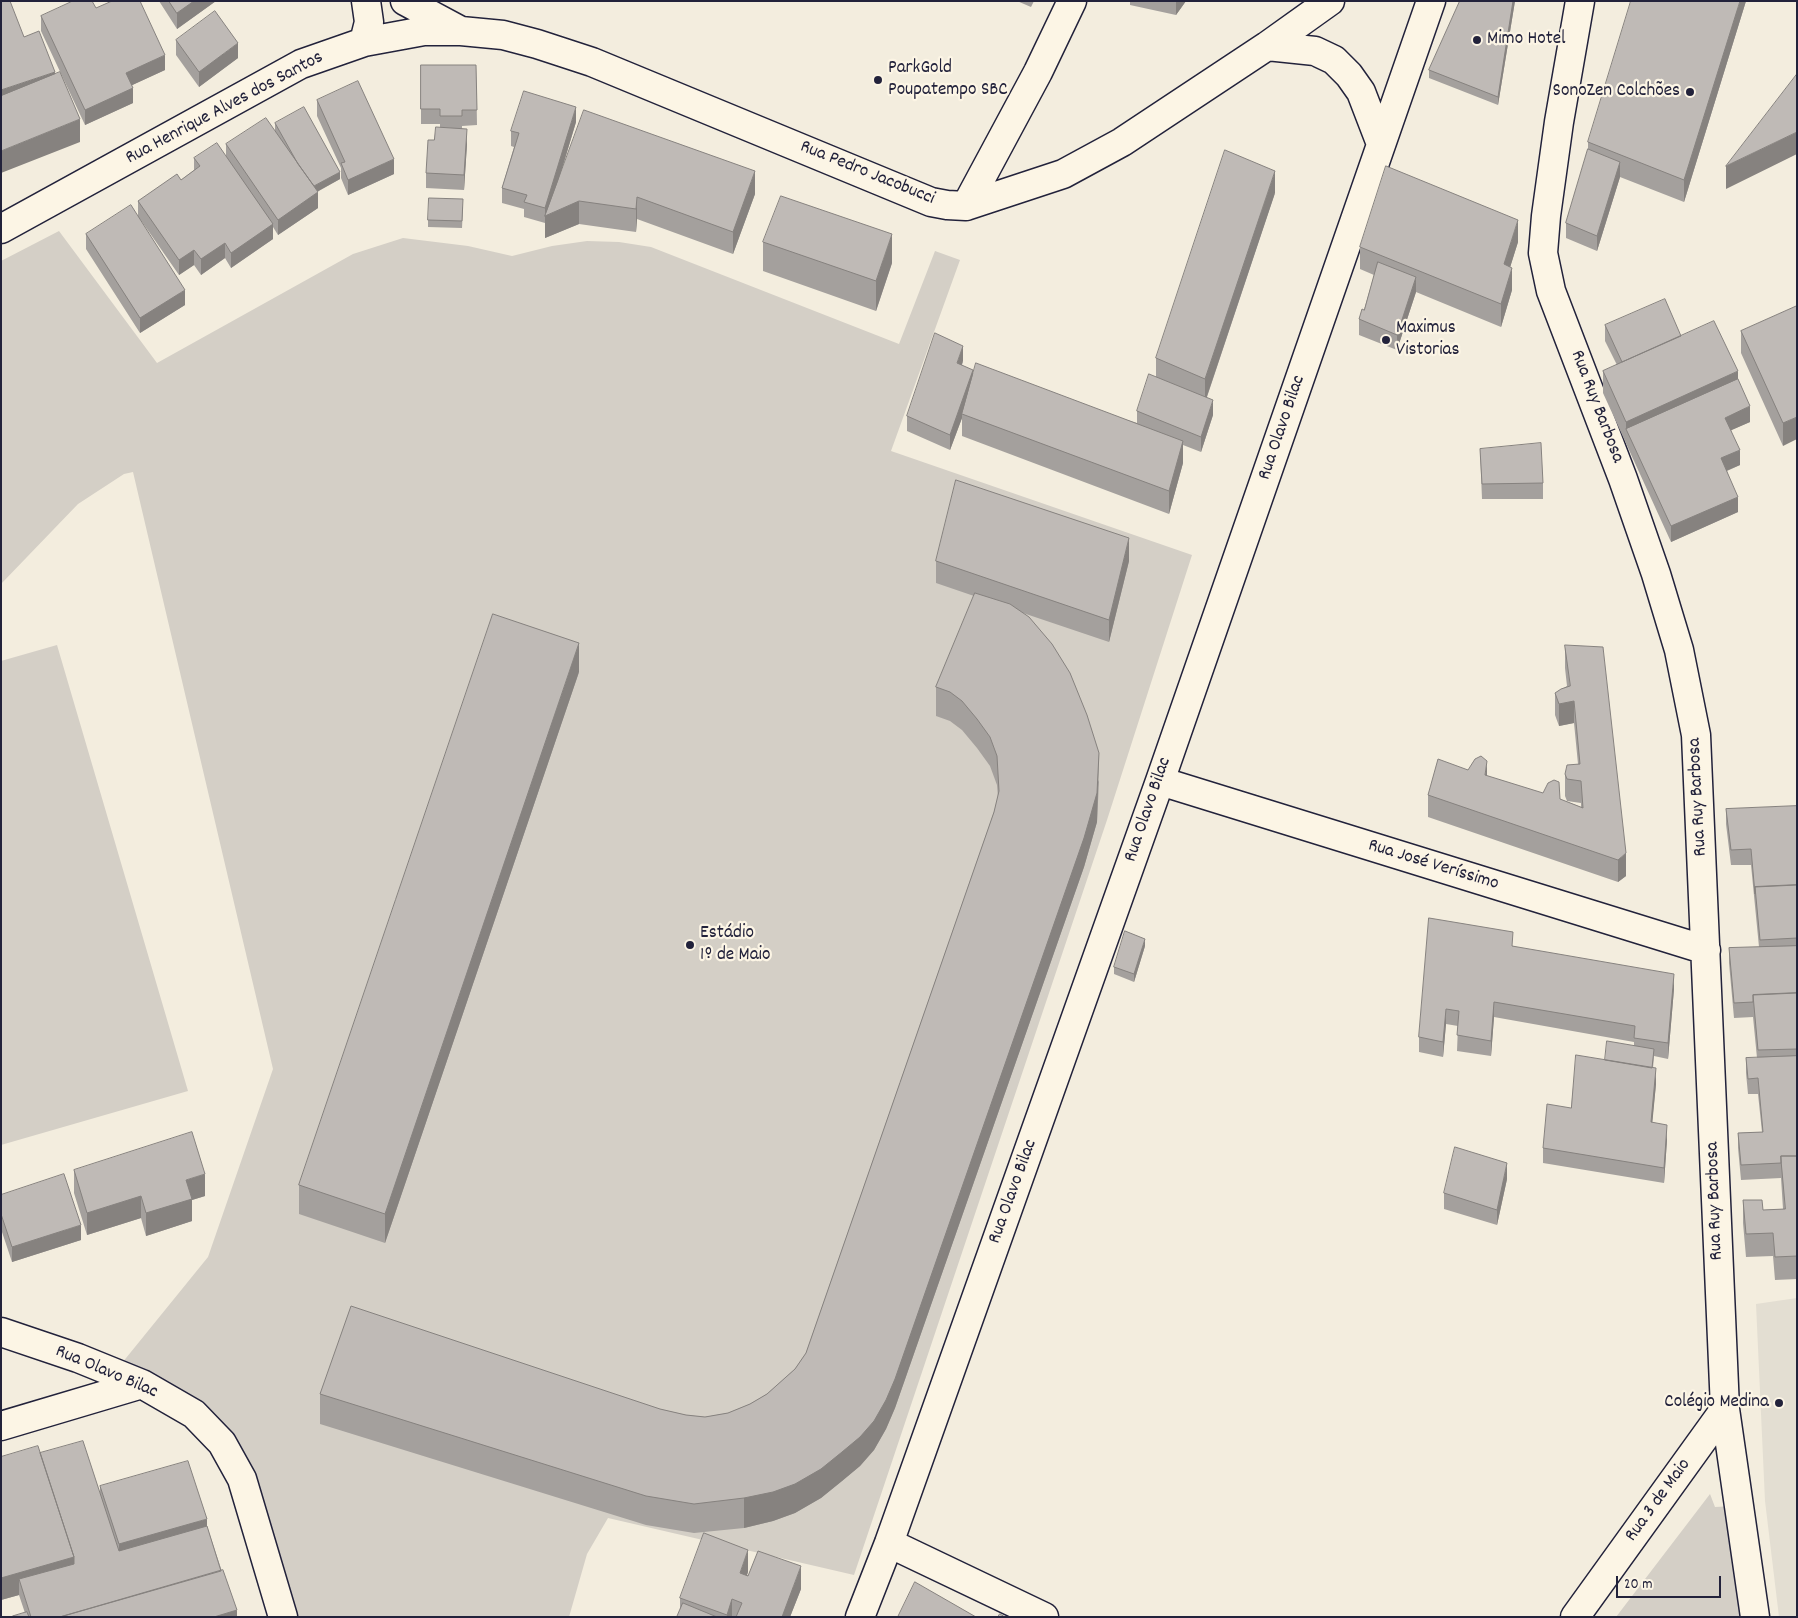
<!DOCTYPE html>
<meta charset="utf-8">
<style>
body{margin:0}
#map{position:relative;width:1798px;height:1618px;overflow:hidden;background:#f3edde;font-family:Dekko,sans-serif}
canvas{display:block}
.frame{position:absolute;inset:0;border:2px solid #22223b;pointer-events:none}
.scale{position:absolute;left:1616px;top:1576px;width:105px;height:22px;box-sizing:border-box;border:2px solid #22223b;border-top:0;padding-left:6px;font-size:15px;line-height:18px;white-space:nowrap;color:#22223b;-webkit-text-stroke:4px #fcf5e5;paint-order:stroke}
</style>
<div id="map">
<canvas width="1798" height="1618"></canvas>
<div class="frame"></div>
<div class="scale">20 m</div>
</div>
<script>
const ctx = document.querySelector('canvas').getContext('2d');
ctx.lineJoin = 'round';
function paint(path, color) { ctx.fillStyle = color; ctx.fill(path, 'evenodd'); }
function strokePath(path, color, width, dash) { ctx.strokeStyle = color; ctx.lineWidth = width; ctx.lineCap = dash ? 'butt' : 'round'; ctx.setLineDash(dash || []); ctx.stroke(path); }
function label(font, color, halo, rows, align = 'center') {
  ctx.font = font + ' Dekko,sans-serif'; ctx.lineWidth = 4.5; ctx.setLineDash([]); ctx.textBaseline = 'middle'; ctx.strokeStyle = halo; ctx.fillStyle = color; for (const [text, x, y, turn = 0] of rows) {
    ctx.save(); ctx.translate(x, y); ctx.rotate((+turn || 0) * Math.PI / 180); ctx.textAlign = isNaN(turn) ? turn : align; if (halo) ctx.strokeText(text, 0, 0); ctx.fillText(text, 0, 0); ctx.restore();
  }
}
const built = new Path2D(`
 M 1797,1298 L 1797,1617 L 1779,1617 L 1765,1501 L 1756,1304 Z`);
const green = new Path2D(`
 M 59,231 L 157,363 L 353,254 L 403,238 L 468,246 L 512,256 L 552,246 L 587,241 L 619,242 L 651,247 L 899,344 L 935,251 L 960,260 L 891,451 L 1192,555 L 1107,820 L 854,1575 L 608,1518 L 587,1554 L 569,1617 L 293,1617 L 238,1447 L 122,1363 L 208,1257 L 273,1069 L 133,472 L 124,474 L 78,504 L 1,584 L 1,261 Z
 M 57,645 L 188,1091 L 1,1145 L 1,661 Z
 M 1710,1494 L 1715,1507 L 1734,1506 L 1749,1617 L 1616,1617 Z`);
const street = new Path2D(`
 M 405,1 L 461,31 L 503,35 L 537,44 L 592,62 L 931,202 L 947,205 L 966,206 L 1063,174 L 1122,142 L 1267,46 L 1330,1
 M 1580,1 L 1559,122 L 1546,216 L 1543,253 L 1551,291 L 1623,479 L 1656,574 L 1679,650 L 1696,735 L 1725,1409 L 1755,1617
 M 364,42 L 369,22 L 366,1
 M 1267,46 L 1315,51 L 1334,60 L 1349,75 L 1361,92 L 1381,144
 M 966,206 L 1038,72 L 1072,1
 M 1,229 L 301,64 L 364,42 L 424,31 L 457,31
 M 1160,781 L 1706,950
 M 1,1332 L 78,1358 L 142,1384 L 194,1414 L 222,1443 L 242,1479 L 283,1617
 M 1,1426 L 142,1384
 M 889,1543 L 1044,1617
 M 860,1617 L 889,1543 L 1160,781 L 1431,1
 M 1575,1617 L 1725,1409`);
const wall = new Path2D(`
 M 159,1 L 216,1 L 177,29 Z
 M 1017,1 L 1034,1 L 1031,7 Z
 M 1130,1 L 1186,1 L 1176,15 L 1130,5 Z
 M 1460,1 L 1515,1 L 1498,105 L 1429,78 L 1429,70 Z
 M 1746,1 L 1684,202 L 1620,177 L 1597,251 L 1566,238 L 1566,223 L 1588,149 L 1588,142 Z
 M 96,8 L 165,70 L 132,85 L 133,103 L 85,125 L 41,31 L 41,16 Z
 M 176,40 L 238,58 L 199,87 L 176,55 Z
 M 421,65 L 476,65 L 477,125 L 462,126 L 462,128 L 467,144 L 464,190 L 426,188 L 426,173 L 434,140 L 440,127 L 440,124 L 421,124 Z
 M 317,100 L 394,174 L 348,195 L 341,178 L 341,168 L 317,116 Z
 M 576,122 L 559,179 L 755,194 L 733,254 L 637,219 L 636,232 L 579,224 L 545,238 L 545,223 L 524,217 L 524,209 L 502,203 L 502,188 L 514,147 L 511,146 L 511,131 Z
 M 275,123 L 340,179 L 317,192 L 318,208 L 278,235 L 273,227 L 273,239 L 231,268 L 225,258 L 201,275 L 194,265 L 179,275 L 140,219 L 185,305 L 140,333 L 86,249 L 86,234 L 138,216 L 138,201 L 181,180 L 194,170 L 194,158 L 226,157 L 226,144 L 275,131 Z
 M 1275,193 L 1207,397 L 1213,415 L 1201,452 L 1183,445 L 1183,463 L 1169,514 L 962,436 L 962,418 L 950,450 L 907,431 L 907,416 L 963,361 L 962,365 L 973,373 L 1137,423 L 1137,411 L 1156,377 L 1156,358 Z
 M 463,207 L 462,228 L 428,227 L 428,220 Z
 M 763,242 L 892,263 L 876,311 L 763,271 Z
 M 1518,242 L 1510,267 L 1512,290 L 1501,327 L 1416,292 L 1397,350 L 1359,335 L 1359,319 L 1364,310 L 1374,275 L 1360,269 L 1360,247 Z
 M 1797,306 L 1783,446 L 1741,353 L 1741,331 Z
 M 1605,325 L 1681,336 L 1738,379 L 1750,422 L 1731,430 L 1740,465 L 1727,471 L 1738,512 L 1671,542 L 1603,393 L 1603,371 L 1617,365 L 1605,341 Z
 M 1480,449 L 1543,483 L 1543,499 L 1482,499 Z
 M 936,561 L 1129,561 L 1109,642 L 1023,613 L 1099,782 L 1097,822 L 1084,867 L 895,1408 L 886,1429 L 874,1450 L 860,1466 L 842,1481 L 821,1498 L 795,1513 L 773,1521 L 744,1528 L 694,1533 L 646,1525 L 320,1424 L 320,1394 L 660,1409 L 686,1415 L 705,1417 L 728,1413 L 750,1404 L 767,1394 L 795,1369 L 806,1353 L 994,812 L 998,797 L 997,785 L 990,766 L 977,748 L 962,730 L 950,721 L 936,716 L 936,687 L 974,596 L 936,583 Z
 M 1565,645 L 1626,876 L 1618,882 L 1428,817 L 1428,795 L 1468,770 L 1560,799 L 1581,807 L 1581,803 L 1567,801 L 1565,796 L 1565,774 L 1578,764 L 1574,723 L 1559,726 L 1555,715 L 1555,693 L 1567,686 L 1565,668 Z
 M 579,672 L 385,1243 L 299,1214 L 299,1185 Z
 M 1797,806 L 1797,1279 L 1775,1280 L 1773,1256 L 1746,1257 L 1743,1223 L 1743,1200 L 1763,1210 L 1783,1209 L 1781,1178 L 1741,1180 L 1738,1148 L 1738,1133 L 1762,1132 L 1758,1094 L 1748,1094 L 1746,1073 L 1746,1058 L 1757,1058 L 1753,1017 L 1734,1018 L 1729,963 L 1729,948 L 1759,947 L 1751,865 L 1731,865 L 1726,824 L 1726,809 Z
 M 1429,918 L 1513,946 L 1674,989 L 1668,1059 L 1654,1056 L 1653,1068 L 1656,1084 L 1652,1122 L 1667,1140 L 1664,1183 L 1543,1163 L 1543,1148 L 1605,1060 L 1634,1045 L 1634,1042 L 1494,1017 L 1491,1056 L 1457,1051 L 1458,1026 L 1446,1024 L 1443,1057 L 1419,1052 L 1419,1037 Z
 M 1145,946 L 1134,982 L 1114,974 L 1114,967 Z
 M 74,1170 L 205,1196 L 192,1200 L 192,1221 L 146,1236 L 141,1218 L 87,1235 L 74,1193 Z
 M 1507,1179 L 1497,1225 L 1444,1209 L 1444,1193 Z
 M 1,1195 L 81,1240 L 12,1262 L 1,1229 Z
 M 40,1453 L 100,1493 L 100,1486 L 207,1526 L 237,1617 L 13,1617 L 25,1613 L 19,1595 L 1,1600 L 1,1457 Z
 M 748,1572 L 747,1575 L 801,1589 L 790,1617 L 677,1617 L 680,1610 L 680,1598 Z`);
const shadedWall = new Path2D(`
 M 194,1 L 216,1 L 177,29 L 177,13 Z
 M 1176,1 L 1186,1 L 1176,15 Z
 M 1513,1 L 1515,1 L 1498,105 L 1498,97 Z
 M 1740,1 L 1746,1 L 1684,202 L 1684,180 Z
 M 238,43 L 238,58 L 199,87 L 199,72 Z
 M 165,55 L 165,70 L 126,88 L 126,73 Z
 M 55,72 L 55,87 L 1,106 L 1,90 Z
 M 133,88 L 133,103 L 85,125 L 85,110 Z
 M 576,107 L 576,122 L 548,215 L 579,201 L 579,224 L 545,238 L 545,208 Z
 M 80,119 L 80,142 L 1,173 L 1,151 Z
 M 467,129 L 467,144 L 464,190 L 464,175 Z
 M 1797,132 L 1797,154 L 1726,189 L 1726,166 Z
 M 394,159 L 394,174 L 348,195 L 348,180 Z
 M 1620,162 L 1620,177 L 1597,251 L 1597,236 Z
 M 755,171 L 755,194 L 733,254 L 733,232 Z
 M 1275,171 L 1275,193 L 1205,402 L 1205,379 Z
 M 340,172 L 340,179 L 311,195 L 311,188 Z
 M 318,192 L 318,208 L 278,235 L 278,220 Z
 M 637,197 L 637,219 L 636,232 L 636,209 Z
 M 1518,220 L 1518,242 L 1504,287 L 1504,264 Z
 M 273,224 L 273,239 L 231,268 L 231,253 Z
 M 892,234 L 892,263 L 876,311 L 876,281 Z
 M 225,243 L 225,258 L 201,275 L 201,259 Z
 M 194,250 L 194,265 L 179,275 L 179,260 Z
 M 1512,268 L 1512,290 L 1501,327 L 1501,304 Z
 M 1416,277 L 1416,292 L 1397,350 L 1397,335 Z
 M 185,290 L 185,305 L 140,333 L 140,318 Z
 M 963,346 L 963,361 L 957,378 L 957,363 Z
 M 973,370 L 973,386 L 962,414 L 962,418 L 950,450 L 950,435 Z
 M 1738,371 L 1738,394 L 1626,429 L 1626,422 Z
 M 1213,400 L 1213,415 L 1201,452 L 1201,437 Z
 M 1750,406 L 1750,422 L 1725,433 L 1725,418 Z
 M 1797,417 L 1797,439 L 1783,446 L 1783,423 Z
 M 1183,441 L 1183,463 L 1169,514 L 1169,491 Z
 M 1740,450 L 1740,465 L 1721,473 L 1721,458 Z
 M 1738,497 L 1738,512 L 1671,542 L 1671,526 Z
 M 1129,538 L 1129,561 L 1109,642 L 1109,620 Z
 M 579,643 L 579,672 L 385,1243 L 385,1214 Z
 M 1574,701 L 1574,723 L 1559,726 L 1559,704 Z
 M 1099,753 L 1097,822 L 1084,867 L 895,1408 L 886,1429 L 874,1450 L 860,1466 L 842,1481 L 821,1498 L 795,1513 L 773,1521 L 744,1528 L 744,1498 Z
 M 1487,761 L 1487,783 L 1485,775 Z
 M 1626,853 L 1626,876 L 1618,882 L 1618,860 Z
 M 1145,939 L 1145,946 L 1134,982 L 1134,974 Z
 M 1674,974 L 1674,989 L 1668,1059 L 1668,1043 Z
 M 1494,1002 L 1494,1017 L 1491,1056 L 1491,1041 Z
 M 1446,1009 L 1446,1024 L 1443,1057 L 1443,1042 Z
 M 1656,1068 L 1656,1084 L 1651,1137 L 1651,1122 Z
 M 1667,1125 L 1667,1140 L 1664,1183 L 1664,1168 Z
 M 1507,1163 L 1507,1179 L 1497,1225 L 1497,1210 Z
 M 205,1174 L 205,1196 L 192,1200 L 192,1221 L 146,1236 L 146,1213 L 186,1180 Z
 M 141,1196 L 141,1218 L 87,1235 L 87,1213 Z
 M 81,1225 L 81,1240 L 12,1262 L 12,1247 Z
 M 207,1519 L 207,1541 L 119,1566 L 119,1544 Z
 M 748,1550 L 748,1572 L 740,1595 L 740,1573 Z
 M 74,1557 L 74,1580 L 19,1579 L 19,1595 L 1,1600 L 1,1578 Z
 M 801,1566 L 801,1589 L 790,1617 L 782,1617 Z
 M 732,1599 L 732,1617 L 727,1617 L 727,1615 Z
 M 237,1610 L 237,1617 L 214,1617 Z`);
const building = new Path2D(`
 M 1,1 L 10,1 L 24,37 L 39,31 L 55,72 L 1,90 Z
 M 73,1 L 92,1 L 96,8 L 112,1 L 140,1 L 165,55 L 126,73 L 133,88 L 85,110 L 41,16 Z
 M 169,1 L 194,1 L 177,13 Z
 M 1460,1 L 1513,1 L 1498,97 L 1429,70 Z
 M 1631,1 L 1740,1 L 1684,180 L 1588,142 Z
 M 215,11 L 238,43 L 199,72 L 176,40 Z
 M 421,65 L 476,65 L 477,110 L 462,110 L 462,116 L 440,116 L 440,109 L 421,109 Z
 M 60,72 L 80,119 L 1,151 L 1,96 Z
 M 1797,74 L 1797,132 L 1726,166 Z
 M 358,81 L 394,159 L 348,180 L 341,163 L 345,162 L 317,100 Z
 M 524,91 L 576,107 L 545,208 L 524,202 L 527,195 L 502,188 L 519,133 L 511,131 Z
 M 304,107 L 340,172 L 314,186 L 298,164 L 275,123 Z
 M 584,110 L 755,171 L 733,232 L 637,197 L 636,209 L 579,201 L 545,216 Z
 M 266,118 L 318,192 L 278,220 L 226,144 Z
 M 436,127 L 467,129 L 464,175 L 426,173 L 428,140 L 434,140 Z
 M 217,143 L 273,224 L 231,253 L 225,243 L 201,259 L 194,250 L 179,260 L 138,201 L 177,174 L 181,180 L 200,166 L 194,158 Z
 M 1588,149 L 1620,162 L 1597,236 L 1566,223 Z
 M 1225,150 L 1275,171 L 1205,379 L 1156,358 Z
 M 1386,166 L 1518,220 L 1504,264 L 1512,268 L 1501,304 L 1360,247 Z
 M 781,196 L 892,234 L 876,281 L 763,242 Z
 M 429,198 L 463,199 L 462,221 L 428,220 Z
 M 131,205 L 185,290 L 140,318 L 86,234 Z
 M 1378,262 L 1416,277 L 1397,335 L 1359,319 L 1362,309 L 1364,310 Z
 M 1665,299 L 1681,336 L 1622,362 L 1605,325 Z
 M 1797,306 L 1797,417 L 1783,423 L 1741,331 Z
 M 1714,321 L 1738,371 L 1626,422 L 1603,371 Z
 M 935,333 L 963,346 L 957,363 L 973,370 L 950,435 L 907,416 Z
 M 976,363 L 1183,441 L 1169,491 L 962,414 Z
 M 1149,374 L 1213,400 L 1201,437 L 1137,411 Z
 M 1738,379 L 1750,406 L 1725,418 L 1740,450 L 1721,458 L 1738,497 L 1671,526 L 1626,429 Z
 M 1541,443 L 1543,483 L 1482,484 L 1480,449 Z
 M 956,480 L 1129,538 L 1109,620 L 936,561 Z
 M 975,593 L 1010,604 L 1029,617 L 1052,644 L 1070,673 L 1087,715 L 1099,753 L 1097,793 L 1084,838 L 895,1379 L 886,1400 L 874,1421 L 860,1437 L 842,1452 L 821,1469 L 795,1484 L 773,1492 L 744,1498 L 694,1504 L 646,1496 L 320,1394 L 351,1306 L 660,1409 L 686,1415 L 705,1417 L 728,1413 L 750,1404 L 767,1394 L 795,1369 L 806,1353 L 994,812 L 999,791 L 997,756 L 990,737 L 977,719 L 962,701 L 950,692 L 936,687 Z
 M 493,614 L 579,643 L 385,1214 L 299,1185 Z
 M 1565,645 L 1603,647 L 1626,853 L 1618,860 L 1428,795 L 1438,759 L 1468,770 L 1475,759 L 1481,756 L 1487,761 L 1485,775 L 1543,793 L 1548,783 L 1554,780 L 1559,782 L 1560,799 L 1583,808 L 1581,781 L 1567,779 L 1565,774 L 1567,765 L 1580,764 L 1574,701 L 1559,704 L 1555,693 L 1561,689 L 1570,686 Z
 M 1797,806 L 1797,885 L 1755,887 L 1755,894 L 1751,849 L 1731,850 L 1726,809 Z
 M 1797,885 L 1797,938 L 1760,940 L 1755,887 Z
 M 1429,918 L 1513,932 L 1512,946 L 1674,974 L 1668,1043 L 1634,1038 L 1635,1026 L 1494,1002 L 1491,1041 L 1457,1035 L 1459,1011 L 1446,1009 L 1443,1042 L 1419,1037 Z
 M 1125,931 L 1145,939 L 1134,974 L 1114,967 Z
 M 1797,946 L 1797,993 L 1753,995 L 1753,1002 L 1734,1003 L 1729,948 Z
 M 1797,993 L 1797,1049 L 1758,1050 L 1753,995 Z
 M 1607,1041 L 1654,1049 L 1652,1068 L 1605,1060 Z
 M 1576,1055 L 1656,1068 L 1651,1122 L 1667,1125 L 1664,1168 L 1543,1148 L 1547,1104 L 1571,1108 Z
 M 1797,1056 L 1797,1156 L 1781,1156 L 1781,1163 L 1741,1165 L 1738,1133 L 1763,1132 L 1758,1078 L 1748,1079 L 1746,1058 Z
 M 192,1132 L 205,1174 L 186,1180 L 192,1199 L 146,1213 L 141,1196 L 87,1213 L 74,1170 Z
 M 1455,1147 L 1507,1163 L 1497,1210 L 1444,1193 Z
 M 1781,1156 L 1797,1156 L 1797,1256 L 1775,1257 L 1773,1233 L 1746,1234 L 1743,1200 L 1762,1200 L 1763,1210 L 1785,1209 Z
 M 64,1174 L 81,1225 L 12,1247 L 1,1214 L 1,1195 Z
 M 83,1441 L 119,1551 L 207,1526 L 221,1571 L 60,1617 L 31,1617 L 19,1579 L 74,1564 L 74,1557 L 40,1453 Z
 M 38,1446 L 74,1557 L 1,1578 L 1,1457 Z
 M 188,1461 L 207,1519 L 119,1544 L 100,1486 Z
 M 704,1533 L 748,1550 L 740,1573 L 748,1576 L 758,1551 L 801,1566 L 782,1617 L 736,1617 L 742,1603 L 732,1599 L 727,1615 L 680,1598 Z
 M 223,1570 L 237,1610 L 214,1617 L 60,1617 Z
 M 915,1582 L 976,1617 L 898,1617 Z
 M 683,1603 L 717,1617 L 677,1617 Z
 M 27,1612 L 29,1617 L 13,1616 Z
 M 1000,1614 L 1005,1617 L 998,1617 Z`);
const markers = [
 [1477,40,5,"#22223b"],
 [878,80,5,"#22223b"],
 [1690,92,5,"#22223b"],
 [1386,340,5,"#22223b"],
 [690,945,5,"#22223b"],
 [1779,1403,5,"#22223b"]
];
const poiNames = [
 ["Mimo Hotel",1487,40],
 ["ParkGold",888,69],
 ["Poupatempo SBC",888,91],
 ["SonoZen Colchões",1680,92,"right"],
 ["Maximus",1396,329],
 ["Vistorias",1396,351],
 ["Estádio",700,934],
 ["1º de Maio",700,956],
 ["Colégio Medina",1769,1403,"right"]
];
const streetNames = [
 ["Rua Henrique Alves dos Santos",225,109,-28],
 ["Rua Pedro Jacobucci",867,174,22],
 ["Rua Ruy Barbosa",1596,407,69],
 ["Rua Olavo Bilac",1283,428,-71],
 ["Rua Ruy Barbosa",1699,797,-93],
 ["Rua Olavo Bilac",1149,810,-71],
 ["Rua José Veríssimo",1433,866,17],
 ["Rua Olavo Bilac",1014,1192,-70],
 ["Rua Ruy Barbosa",1716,1201,-92],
 ["Rua Olavo Bilac",106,1373,23],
 ["Rua 3 de Maio",1659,1501,-54]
];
paint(built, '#e3ded2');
paint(green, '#d4cfc6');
strokePath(street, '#22223b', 31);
strokePath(street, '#fcf5e5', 28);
paint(wall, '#a4a09d');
paint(shadedWall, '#86827f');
paint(building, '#bfbab6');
strokePath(building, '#86827f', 1);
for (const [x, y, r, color] of markers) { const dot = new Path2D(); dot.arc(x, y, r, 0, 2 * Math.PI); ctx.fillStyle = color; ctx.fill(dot); strokePath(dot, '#fcf5e5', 2); }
label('19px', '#22223b', '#fcf5e5', poiNames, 'left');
label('19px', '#22223b', '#fcf5e5', streetNames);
</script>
